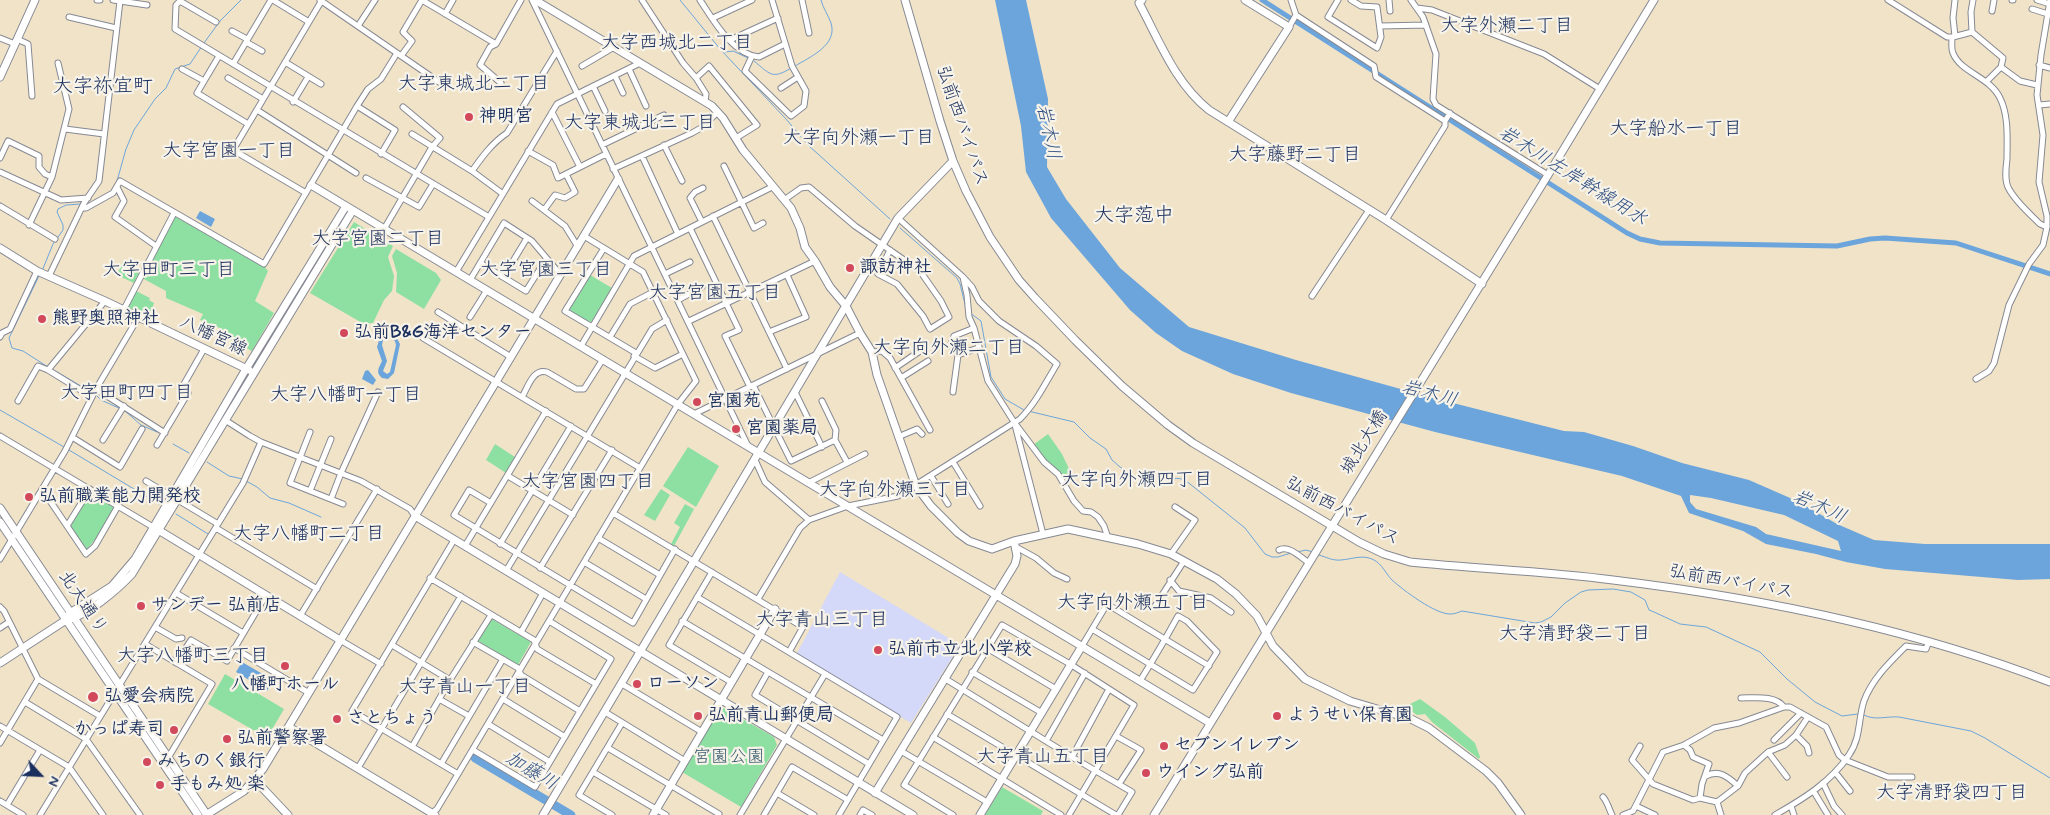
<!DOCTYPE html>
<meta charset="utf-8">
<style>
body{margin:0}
#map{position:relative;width:2050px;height:815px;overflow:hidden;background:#f1e3c8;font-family:Mynerve,sans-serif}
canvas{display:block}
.north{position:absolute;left:15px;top:750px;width:50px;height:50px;-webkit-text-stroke:4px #f7f3e8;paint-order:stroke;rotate:115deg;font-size:14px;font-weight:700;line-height:20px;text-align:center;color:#1b2f5e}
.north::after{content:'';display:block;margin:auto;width:18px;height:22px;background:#1b2f5e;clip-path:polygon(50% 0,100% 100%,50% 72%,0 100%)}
</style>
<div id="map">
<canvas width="2050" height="815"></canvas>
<div class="north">N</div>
</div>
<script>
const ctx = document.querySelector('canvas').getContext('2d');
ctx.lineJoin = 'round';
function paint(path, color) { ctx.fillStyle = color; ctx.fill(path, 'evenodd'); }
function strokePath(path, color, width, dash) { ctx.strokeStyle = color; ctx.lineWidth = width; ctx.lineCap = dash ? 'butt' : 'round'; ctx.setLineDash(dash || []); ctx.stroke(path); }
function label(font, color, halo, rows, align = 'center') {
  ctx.font = font + ' Mynerve,"Klee One",sans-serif'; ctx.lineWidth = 4.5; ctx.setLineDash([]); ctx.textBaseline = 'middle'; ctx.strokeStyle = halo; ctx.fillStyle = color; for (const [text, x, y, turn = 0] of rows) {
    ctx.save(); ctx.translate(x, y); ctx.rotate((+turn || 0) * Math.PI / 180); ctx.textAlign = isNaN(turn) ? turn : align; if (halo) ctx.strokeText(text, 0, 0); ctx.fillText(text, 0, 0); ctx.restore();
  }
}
const built = new Path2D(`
 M 840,572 L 960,645 L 911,723 L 796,655 Z`);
const green = new Path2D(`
 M 174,216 L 262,264 L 268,271 L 255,301 L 274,313 L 252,351 L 219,334 L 220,328 L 200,320 L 203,314 L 166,298 L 166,291 L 142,278 Z
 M 354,222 L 393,246 L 388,257 L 394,276 L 392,291 L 384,300 L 373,323 L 364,324 L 310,293 Z
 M 396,249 L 436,273 L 441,280 L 424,309 L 396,292 L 397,273 L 392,256 Z
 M 123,261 L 140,270 L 134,283 L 117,275 Z
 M 590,275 L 612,288 L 592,321 L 589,322 L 570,311 L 569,308 Z
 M 136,291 L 150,298 L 149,300 L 154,303 L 151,312 L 150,311 L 147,317 L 129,309 L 129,305 Z
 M 1048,434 L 1062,454 L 1071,473 L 1062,476 L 1059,471 L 1045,461 L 1033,445 Z
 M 495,444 L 515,457 L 506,473 L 486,460 Z
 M 688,447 L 719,466 L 696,507 L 663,486 Z
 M 661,489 L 670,495 L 655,521 L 644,515 Z
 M 89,493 L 91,493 L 113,506 L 114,509 L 100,534 L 86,550 L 70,527 Z
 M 685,504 L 694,509 L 674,546 L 671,544 L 680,527 L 674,523 Z
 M 490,618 L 531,642 L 518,665 L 476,640 Z
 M 225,674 L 284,709 L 267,738 L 208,704 Z
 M 1420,699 L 1445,717 L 1475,743 L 1480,757 L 1479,759 L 1432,722 L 1425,714 L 1417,715 L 1407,708 L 1410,704 Z
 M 720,706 L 774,737 L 777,745 L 741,807 L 682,772 Z
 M 1002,787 L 1043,811 L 1041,815 L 985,815 Z`);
const water = new Path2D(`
 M 995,0 L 1026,0 L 1048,99 L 1047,167 L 1066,199 L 1120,268 L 1189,327 L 1296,360 L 1437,399 L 1564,431 L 1584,432 L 1633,446 L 1682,463 L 1749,480 L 1797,501 L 1837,524 L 1874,540 L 1925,544 L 2050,544 L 2050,579 L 2018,580 L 1885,569 L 1846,562 L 1816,554 L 1766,544 L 1743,531 L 1689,513 L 1681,496 L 1622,476 L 1435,432 L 1291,393 L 1233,374 L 1182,351 L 1156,333 L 1130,310 L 1051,218 L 1026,172 L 1021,126 ZM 1690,495 L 1711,498 L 1784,515 L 1838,541 L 1841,551 L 1766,534 L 1756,527 L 1696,509 L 1690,502 Z
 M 200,211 L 215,219 L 211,227 L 196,218 Z
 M 386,333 L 395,335 L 400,344 L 394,373 L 388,379 L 382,378 C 375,372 379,368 382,361 L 377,347 L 380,337 ZM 389,337 L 395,341 L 396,345 L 390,372 L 387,374 L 383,371 L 387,361 L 382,345 L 383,340 Z
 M 368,370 L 376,380 L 373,385 L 362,379 L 365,371 Z
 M 242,662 L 273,680 L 267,691 L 236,672 Z`);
const stream = new Path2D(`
 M 680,0 L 720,49 L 786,119 L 808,145 L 890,219
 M 204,43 L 220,21 L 241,0
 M 725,52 L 733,51 L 748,58
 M 754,61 C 770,74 772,80 791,68
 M 795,66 C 810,57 838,45 831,23 C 828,15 823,8 821,0
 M 117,181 L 126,149 L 134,130 L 155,99 L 166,88 L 175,69 L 190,64 L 202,46
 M 900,228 L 957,278 L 960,284 L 966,308
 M 42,271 L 53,244 L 63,230 L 63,225 L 57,212 L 58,209 L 66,205 L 81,204
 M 39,276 L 9,338 L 12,348 L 23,351 L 48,367
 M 970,313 L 981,321 L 991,377 L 1005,399 L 1024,410
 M 52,369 L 91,392
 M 95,394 L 101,400 L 121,409
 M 0,410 L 64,447
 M 125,411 L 141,425 L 157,432
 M 1028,411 L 1074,422 L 1090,438 L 1106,449 L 1112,460 L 1120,467 L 1155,488 C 1166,483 1172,475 1185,480 L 1245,528 L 1265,554 L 1272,557 L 1278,557 L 1291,553
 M 173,444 L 189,453
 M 69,450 L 159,504
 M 207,462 L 229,476 L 243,479
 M 246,481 L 257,487 L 270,498 L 289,503 L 321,517
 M 176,514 L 208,534
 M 1297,552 L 1306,550 L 1313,552
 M 1319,555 C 1326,557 1333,561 1341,560 C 1353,559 1363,554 1374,560 C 1382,564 1386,574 1392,580 C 1403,590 1436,615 1451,614 C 1455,614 1459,612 1462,611 L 1535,623 L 1541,622 L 1551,617 L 1565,603 L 1581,592 L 1588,590 L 1613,589 L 1631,592 L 1645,600 L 1649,610 L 1654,612 L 1680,624 L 1706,627 L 1760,652 L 1787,679 L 1815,702 L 1842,716 L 1858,714
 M 1864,715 C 1875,721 1886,716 1899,717 L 1971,731 L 1985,738 L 2050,778`);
const canal = new Path2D(`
 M 1262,0 L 1627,233 L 1640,239 L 1660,243 L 1837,246 L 1870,239 L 1885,238 L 1956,243 L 2050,274`);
const river = new Path2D(`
 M 475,758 L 571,815`);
const street = new Path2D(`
 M 97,0 L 100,0
 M 181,0 L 176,5 L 175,29 L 489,217
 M 273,0 L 309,22
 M 320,0 L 439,82
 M 422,0 L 496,44
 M 532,0 L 748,446
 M 642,0 L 683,63 L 696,78 L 706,94 L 705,102
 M 700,0 C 714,21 732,54 759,57 L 785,44
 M 802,0 L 809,33
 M 1338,0 L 1328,17 L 1377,48 L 1381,37 L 1377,7 L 1361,6 L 1351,0
 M 1389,0 L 1390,11
 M 1411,0 L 1423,17 L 1436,54 L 1433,99 L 1436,105 L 1548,175
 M 1888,0 L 1947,37 L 1952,37 C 1952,42 1951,49 1953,53 C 1960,72 1990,77 2000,98 C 2009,116 2007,139 2007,159 C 2006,168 2004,181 2009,189 C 2016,202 2029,213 2040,224 L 2047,227
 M 1955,0 L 1953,18 L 1955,36
 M 1973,0 L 1971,12 L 1972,32 L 2003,58 L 2001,67 L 2020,81 L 2037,85
 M 2012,0 L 2013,0
 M 2037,0 L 2050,4
 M 120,1 L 147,5
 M 180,1 L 216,22
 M 1417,8 L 1432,10 L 1544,54 L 1600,89
 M 2032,9 L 2048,14
 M 1992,11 L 1994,0
 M 445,14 L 453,0
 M 1296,15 L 1374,66 L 1376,77 L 1445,121
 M 69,17 L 116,28
 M 713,18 L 752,0
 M 358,26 L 375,0
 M 1380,26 L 1426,25
 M 1289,27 L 1296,15 L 1291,0
 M 232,31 L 247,39
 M 1953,37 L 1972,32
 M 0,38 L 15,44
 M 17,39 L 28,44 L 32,96
 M 730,40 L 778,18
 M 246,42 L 262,51
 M 219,56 L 197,93 L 248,124
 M 401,56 L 412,41 L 403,32 L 422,0
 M 752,56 L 745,71 L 791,116 L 804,106 L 806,91 L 792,66 L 772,0
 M 285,62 L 321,84
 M 233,64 L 271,0
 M 2039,65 L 2050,68
 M 582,66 L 614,47
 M 182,69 L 204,81
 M 629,69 L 646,106
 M 615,76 L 623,93
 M 228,78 L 263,99
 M 696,78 L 709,66 L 757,125 L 736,138
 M 1987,81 L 2001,67
 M 501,83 L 480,65 L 490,47 L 496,44 L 521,0
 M 593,86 L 605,111
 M 781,88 L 798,77
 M 293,102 L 308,77
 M 2039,105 L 2050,104
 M 357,106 L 395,130 L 381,154
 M 257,110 L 356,173
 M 552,112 L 580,167
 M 65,129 L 104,134
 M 412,134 L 472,171 L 503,194
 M 602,145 L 664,115
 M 664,145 L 682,181
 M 528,151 L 553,165 L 558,178 L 606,154
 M 642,156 L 678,234
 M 0,158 L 8,141 L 39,156 L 39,167 L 45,174 L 52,177
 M 724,166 L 754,228 L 763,223
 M 613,169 L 692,133 L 701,128 L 718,112
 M 472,171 C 482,157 492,143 507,133 L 557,51
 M 0,172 L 61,200 L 88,198
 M 366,178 L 419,207 L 433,184
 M 117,187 L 124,201 L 115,217 L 156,246
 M 306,193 L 233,150 L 322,0
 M 784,200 L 801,188 L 809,187 L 855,226 L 920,271 L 941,301 L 949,317 L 930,329 L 923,316 L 897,284 L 878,274 L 890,250
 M 532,201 L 565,226 L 578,247
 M 0,206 L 55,239
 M 82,208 L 86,208 L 113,193 L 120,181 L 264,264 L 357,106 L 368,89 L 381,79 L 397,53
 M 544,210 L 555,195 L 565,198 L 575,192 L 566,174
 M 713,216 L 787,369
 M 898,218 L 963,277 L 967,295 L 969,317 L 974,328 L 988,381 L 1014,422 L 1044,462 L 1058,474 L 1074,501 L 1083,511 L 1091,512 L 1098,517 L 1104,526 L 1108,538
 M 1386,220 L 1445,126 L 1445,121 L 1450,113
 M 702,222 L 690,198 L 695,192 L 703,188
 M 29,225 L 52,177 L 69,109 L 58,63
 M 690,228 L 739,330 L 725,336 L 750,387
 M 384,229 L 432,147 L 440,138 L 403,107
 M 604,248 L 565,311 L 636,353
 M 480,263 L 526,291 L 546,259
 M 456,272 L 557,104 L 640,63
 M 665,274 L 690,262
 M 49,276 L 84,203 L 99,181 L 120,1 L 113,0
 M 504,276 L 527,238
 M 470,280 L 504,223 L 532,241 L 561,275
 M 1312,296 L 1369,210
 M 678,300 L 702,287
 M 123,311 L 174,213
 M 438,312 L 511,357
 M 470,317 L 487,290
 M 689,321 L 815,261
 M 769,332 L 806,317 L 787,275
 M 0,337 L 2,333 L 10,329 L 37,271
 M 610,337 L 630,304 L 653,292
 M 423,338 L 640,468
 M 581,346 L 634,256 L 772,187
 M 950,346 L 954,336 L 974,328
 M 872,352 L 882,351 L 890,358 L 930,430
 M 634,356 L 655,368 L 683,354
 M 895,368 L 920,351
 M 48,370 L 105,301
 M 901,378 L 928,361
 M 1976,379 L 1989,371 L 1994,363 L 2009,305 L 2029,264 L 2043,245 L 2047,227 L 2047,216 L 2039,182 L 2043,135 L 2037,95 L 2041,55 L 2050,1
 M 753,385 L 791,461 L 835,440 L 836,430 L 822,401
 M 96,389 L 165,433
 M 795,392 L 822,447
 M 953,392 L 958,355 L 978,348
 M 522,397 C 528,387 533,368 547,372 L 576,389 L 584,389 L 603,359
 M 18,401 L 38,366 L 48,370 L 92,397
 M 694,414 L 860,333
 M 225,420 L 250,436 L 261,442 L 361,481 L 410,509 L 415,516
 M 1015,425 L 1043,534
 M 310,432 L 290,483 L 343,504
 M 0,436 L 153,527
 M 72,437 L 120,467 L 142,429
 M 898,437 L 917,429 L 922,434
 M 103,440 L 124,406
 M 835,440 L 847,462
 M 157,445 L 188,393 L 184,384 L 204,349
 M 755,460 L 765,482 L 809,520
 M 953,462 L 980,506
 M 508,476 L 573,515
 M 931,476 L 948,504
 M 146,481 L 171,496
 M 808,483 L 865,454
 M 42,489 L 86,554 L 95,546 L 118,506
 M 310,491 L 331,439
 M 331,499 L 341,473 L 378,392
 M 178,500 L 218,524
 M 491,503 L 469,490 L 454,515 L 633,623 L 675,549
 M 613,513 L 803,627 L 789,652 L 897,717 L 839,815
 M 67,526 L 90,489
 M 216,528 L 317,589
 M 598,538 L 660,575
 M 454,540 L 352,711 L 458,774
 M 500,544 L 571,426
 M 465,546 L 546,411
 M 1016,547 L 1036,558 L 1054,573 L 1067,579
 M 1279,550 C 1289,545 1300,557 1309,563
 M 1171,554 L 1195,520 L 1175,507
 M 0,559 L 65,451 L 96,389 L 138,318
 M 584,562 L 646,599
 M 540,568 L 612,450
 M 506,571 L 652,329 L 667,320
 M 712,572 L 669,645 L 731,682
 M 430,578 L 534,640 L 537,649 L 596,684
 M 1170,580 L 1179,591 L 1211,598 L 1231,612
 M 176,593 L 243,633
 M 697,597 L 789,652
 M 758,599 L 800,528 L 809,520 L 848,506 L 898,496 L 1020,419 C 1036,403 1046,382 1057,364 L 1036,346 L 999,321 L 979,301 L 972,287 L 963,277
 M 1155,606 L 1184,561
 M 0,607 L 4,611 L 38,679 L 100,716
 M 300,616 L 377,489
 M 682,621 L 883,740
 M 155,627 L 176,639 L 182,638
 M 0,628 L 9,622
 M 1092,629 L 1193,690 L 1217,652 L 1187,621 L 1178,616 C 1166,638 1153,660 1140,681
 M 521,632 L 543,593
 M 340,640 L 381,664
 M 473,642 L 518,668 L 521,675 L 580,711
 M 145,644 L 212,684 L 168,758
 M 392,645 L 450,680
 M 1082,646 L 1107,604 L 1209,666
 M 234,648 L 309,693
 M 987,648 L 1056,689
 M 176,663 L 191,640 L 227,661 L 266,595
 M 768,672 L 755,695 L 869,764
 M 972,672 L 1042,713
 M 944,678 L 1072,757 L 1132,792 L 1118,815
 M 622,684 L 702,732
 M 1741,698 C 1755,698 1775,695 1784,707
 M 439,699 L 469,716
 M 503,699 L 565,737
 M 25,702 L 86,739 L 140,815
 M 605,712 L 685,761
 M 947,714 L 1116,815
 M 488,724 L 550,762
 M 0,726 L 69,767 L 103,815
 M 1796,735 L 1807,746 L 1809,753
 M 1116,736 L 1141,750 L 1119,784
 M 933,737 L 1061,815
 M 1774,740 L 1801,713
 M 1046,741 L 1085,673
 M 0,743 L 38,679
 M 1684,745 L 1690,750 L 1693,757 L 1709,764 L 1702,784 L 1700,798
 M 1640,746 L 1632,760 L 1653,784 L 1693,800 L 1700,798 L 1717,802 L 1738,786 L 1745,773 L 1768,752 L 1785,745 L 1796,735 L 1808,717
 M 412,747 L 450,680 L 491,615
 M 608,748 L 719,814 L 718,815
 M 473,750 L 535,787 L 611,659 L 549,621
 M 901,751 L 987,802
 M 1768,752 L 1787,777
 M 1072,757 L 1109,689
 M 441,764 L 503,659
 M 358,768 L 461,596
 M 593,772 L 666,815
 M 1835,772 L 1850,791
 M 1706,776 C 1719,769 1728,777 1738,786
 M 1823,783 L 1834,806 L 1842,815
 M 1814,792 L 1828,815
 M 777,793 L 814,815
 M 1603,797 C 1607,801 1609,809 1612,815
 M 0,801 L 23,815
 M 1717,802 L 1721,815
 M 7,805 L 40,750
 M 1636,806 L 1655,815
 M 1791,806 L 1794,815
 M 432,813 L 437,809 L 458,774 L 678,404 L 696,381 L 643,272 L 584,236
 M 40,815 L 243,483 L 261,442
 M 612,815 L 579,795 L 622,723
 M 740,815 L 825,674
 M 764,815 L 792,767 L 848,800
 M 860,815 L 863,810 L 872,815
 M 953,815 L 904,785 L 1002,625 L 1070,664 L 1134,705 L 1069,815
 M 1623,815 L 1633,811 L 1663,752 L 1684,745 L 1714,728 L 1739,723 L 1784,707 L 1790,707 L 1826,727 L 1839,755 L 1845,760 L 1888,777 L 1912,777
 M 1775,815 C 1803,799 1831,782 1849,755 C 1861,738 1858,719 1864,701 C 1872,679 1890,662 1906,646 L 1926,649 L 1929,641`);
const secondary = new Path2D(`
 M 535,0 L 712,106 L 723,118 L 743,150 L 791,208 L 800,228 L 805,247 L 815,261 L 830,287 L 846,306 L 860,333 L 872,352 L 877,375 L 916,486 L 931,506 L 958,533 L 969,541 L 992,549 L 1014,541 L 1068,529 L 1138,544 L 1171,554 L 1217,579 L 1236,594 L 1257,616 L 1273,646 L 1305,679 L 1350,701 L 1411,719 L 1429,728 L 1486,771 L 1498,783 L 1521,815
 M 905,0 L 940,121 L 953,161 L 966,191 L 990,237 L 1019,280 L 1035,298 L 1075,340 L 1122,386 L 1168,425 L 1193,443 L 1359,542 L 1384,554 L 1410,562 C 1478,569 1546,571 1613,580 C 1762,598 1910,628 2050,682
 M 1142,0 L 1139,3 C 1159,40 1175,83 1209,110 L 1386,220 L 1482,284
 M 0,77 L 35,0
 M 1228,122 L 1289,27 L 1245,0
 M 311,185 L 1210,723
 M 0,248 L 37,271 L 105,301 L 249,370
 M 0,508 L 207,815
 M 415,516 L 913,815
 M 0,522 L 198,815
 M 155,528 L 340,640
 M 66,620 L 70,613 L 112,586 L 135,559 L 246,369 L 346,206
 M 0,663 L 66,620 C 87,616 118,589 132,574 L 353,210
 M 289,727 L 435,815
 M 255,780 L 288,815
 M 875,793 L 1015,564 L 1017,556 L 1014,541
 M 206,815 L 244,791 L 263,769 L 618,179
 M 543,815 L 898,218 L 953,161
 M 653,815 L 775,609
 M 980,815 L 1082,646
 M 1154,815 L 1548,175 L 1654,0`);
const markers = [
 [469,117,5,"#d1495b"],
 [850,268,5,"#d1495b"],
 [42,319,5,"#d1495b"],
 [344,333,5,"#d1495b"],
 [697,402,5,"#d1495b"],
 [736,429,5,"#d1495b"],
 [29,497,5,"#d1495b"],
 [141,606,5,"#d1495b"],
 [878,650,5,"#d1495b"],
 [285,666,5,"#d1495b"],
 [637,684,5,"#d1495b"],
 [93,697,6,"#d1495b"],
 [698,716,5,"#d1495b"],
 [1277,716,5,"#d1495b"],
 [337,719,5,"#d1495b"],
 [174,730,5,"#d1495b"],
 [227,739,5,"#d1495b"],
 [1164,746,5,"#d1495b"],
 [147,762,5,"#d1495b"],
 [1146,773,5,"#d1495b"],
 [160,785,5,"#d1495b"]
];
const poiNames = [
 ["神明宮",479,117],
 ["諏訪神社",860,268],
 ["熊野奥照神社",52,319],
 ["弘前B&G海洋センター",354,333],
 ["宮園苑",707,402],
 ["宮園薬局",746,429],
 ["弘前職業能力開発校",39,497],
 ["サンデー 弘前店",151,606],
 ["弘前市立北小学校",888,650],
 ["ローソン",647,684],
 ["八幡町ホール",285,685,"center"],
 ["弘愛会病院",104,697],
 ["弘前青山郵便局",708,716],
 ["ようせい保育園",1287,716],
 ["さとちょう",347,719],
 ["かっぱ寿司",164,730,"right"],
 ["弘前警察署",237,739],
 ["セブンイレブン",1174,746],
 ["みちのく銀行",157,762],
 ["ウイング弘前",1156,773],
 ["手もみ処 楽",170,785]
];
const streetNames = [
 ["弘前西バイパス",961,126,71],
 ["八幡宮線",213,337,25],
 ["城北大橋",1365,443,-58],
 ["弘前西バイパス",1342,512,28],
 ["弘前西バイパス",1731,583,10],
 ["北大通り",82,603,56]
];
const parkNames = [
 ["宮園公園",729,758]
];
const neighbourhoodNames = [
 ["大字外瀬二丁目",1507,27],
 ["大字西城北二丁目",677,44],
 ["大字東城北二丁目",474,85],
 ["大字東城北三丁目",640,124],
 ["大字船水一丁目",1676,130],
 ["大字向外瀬一丁目",859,139],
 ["大字宮園一丁目",229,152],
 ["大字藤野二丁目",1295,156],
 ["大字宮園二丁目",378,240],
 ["大字田町三丁目",169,271],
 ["大字宮園三丁目",546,271],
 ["大字宮園五丁目",715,294],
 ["大字向外瀬二丁目",949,349],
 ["大字田町四丁目",127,394],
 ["大字八幡町一丁目",346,396],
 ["大字向外瀬四丁目",1137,481],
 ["大字宮園四丁目",588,483],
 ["大字向外瀬三丁目",895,491],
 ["大字八幡町二丁目",309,535],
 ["大字向外瀬五丁目",1133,604],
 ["大字青山三丁目",822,621],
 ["大字清野袋二丁目",1575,635],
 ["大字八幡町三丁目",193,657],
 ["大字青山一丁目",465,688],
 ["大字青山五丁目",1043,758],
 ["大字清野袋四丁目",1952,794]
];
const waterNames = [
 ["岩木川",1047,132,78],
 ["岩木川左岸幹線用水",1572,177,32],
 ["岩木川",1429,395,15],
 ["岩木川",1819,508,24],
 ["加藤川",531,772,31]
];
const quarterNames = [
 ["大字祢宜町",103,88],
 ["大字萢中",1134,217]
];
paint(built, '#d4d8f9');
paint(green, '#8de0a1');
paint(water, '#6ca5db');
strokePath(stream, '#6ca5db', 1);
strokePath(canal, '#6ca5db', 5);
strokePath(river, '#6ca5db', 9);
strokePath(street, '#868993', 7);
strokePath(secondary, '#868993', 9);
strokePath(street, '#fff', 5);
strokePath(secondary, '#fff', 7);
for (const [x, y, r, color] of markers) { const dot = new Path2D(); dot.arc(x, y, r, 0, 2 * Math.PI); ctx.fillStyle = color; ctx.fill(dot); strokePath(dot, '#f7f3e8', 2); }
label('bold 18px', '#1b2f5e', '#f7f3e8', poiNames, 'left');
label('18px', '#1b2f5e', '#f7f3e8', streetNames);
label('18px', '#385b6f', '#f7f3e8', parkNames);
label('19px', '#1b2f5e', '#f7f3e8', neighbourhoodNames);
label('italic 19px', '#335284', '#f7f3e8', waterNames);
label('20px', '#1b2f5e', '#f7f3e8', quarterNames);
</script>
